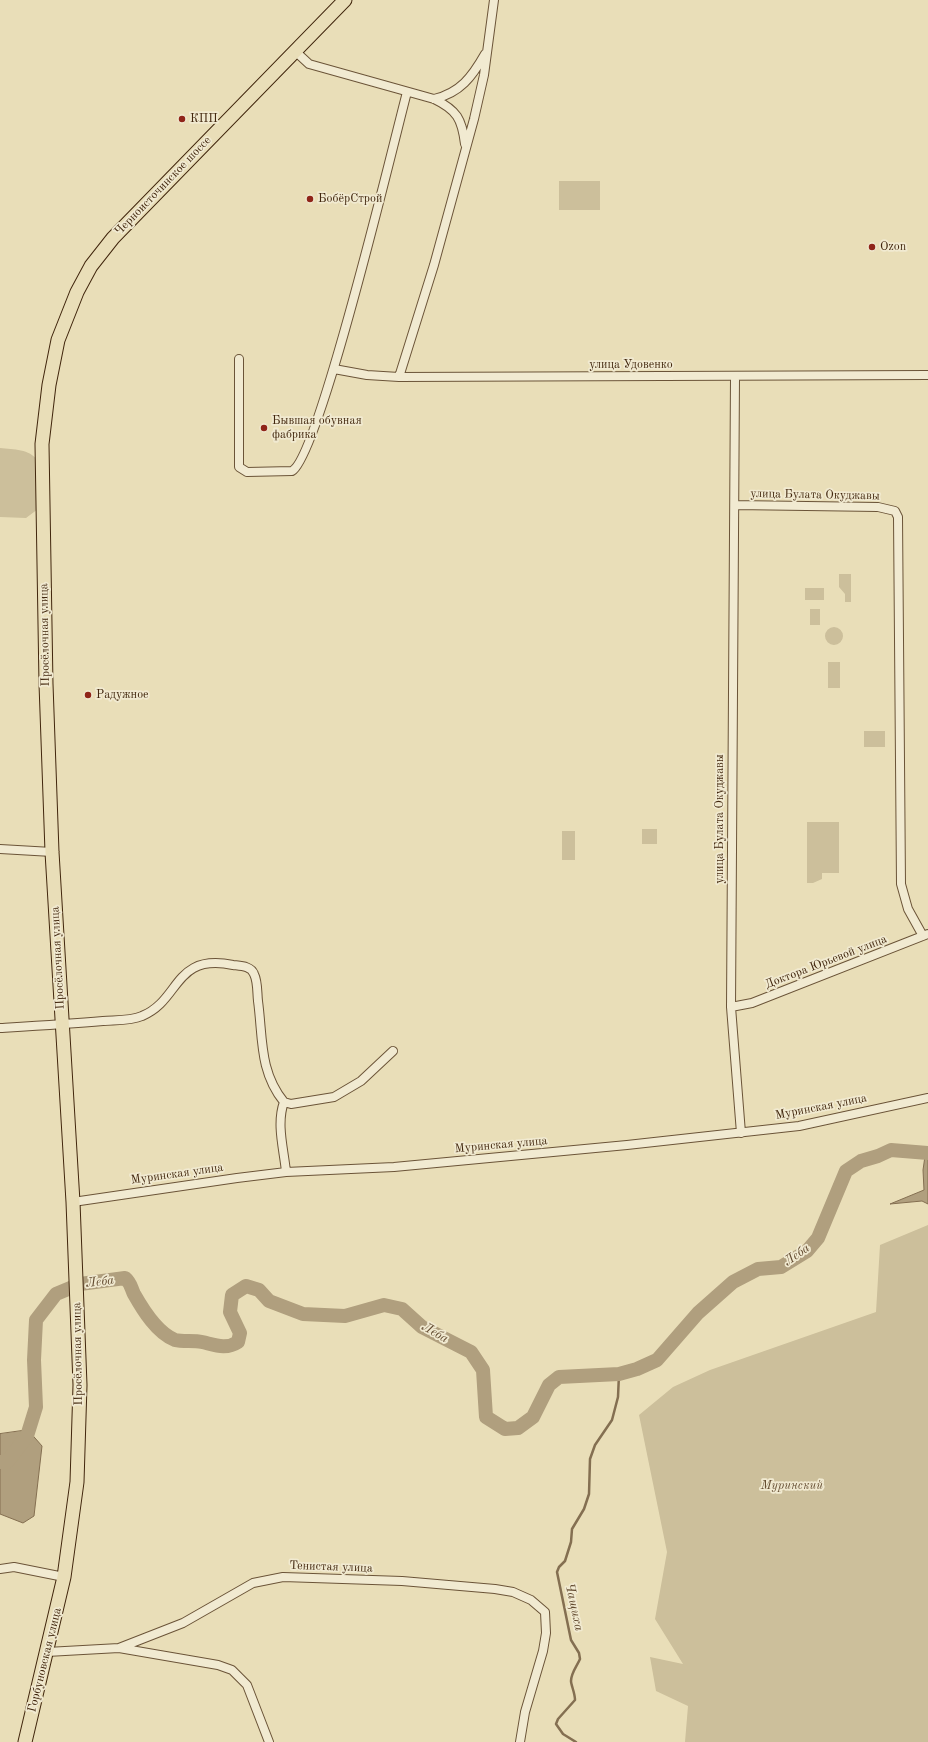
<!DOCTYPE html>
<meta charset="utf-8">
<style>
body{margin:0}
canvas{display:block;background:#e9deb8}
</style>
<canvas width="928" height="1742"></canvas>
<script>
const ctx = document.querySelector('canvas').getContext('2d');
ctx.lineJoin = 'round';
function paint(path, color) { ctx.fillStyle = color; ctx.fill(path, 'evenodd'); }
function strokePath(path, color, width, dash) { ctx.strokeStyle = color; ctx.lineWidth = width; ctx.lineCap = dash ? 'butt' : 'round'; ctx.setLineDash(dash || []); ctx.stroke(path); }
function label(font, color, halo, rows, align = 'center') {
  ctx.font = font + ' "Old Standard TT",serif'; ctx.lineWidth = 3.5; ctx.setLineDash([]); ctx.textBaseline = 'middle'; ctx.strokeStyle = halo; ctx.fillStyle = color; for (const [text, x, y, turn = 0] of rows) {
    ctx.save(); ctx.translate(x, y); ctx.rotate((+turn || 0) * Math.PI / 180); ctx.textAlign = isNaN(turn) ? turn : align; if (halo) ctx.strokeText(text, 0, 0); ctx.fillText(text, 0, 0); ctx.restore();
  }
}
const green = new Path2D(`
 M 559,181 L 600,181 L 600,210 L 559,210 Z
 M 0,448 C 14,450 29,448 38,461 L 38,509 L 26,518 L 0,517 Z
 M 839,574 L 851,574 L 851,602 L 845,602 L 845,594 L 839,587 Z
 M 805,588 L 824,588 L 824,600 L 805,600 Z
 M 810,609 L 820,609 L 820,625 L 810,625 Z
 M825 636a9 9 0 1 1 18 0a9 9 0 1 1-18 0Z
 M 828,662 L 840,662 L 840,688 L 828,688 Z
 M 864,731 L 885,731 L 885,747 L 864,747 Z
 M 807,822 L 839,822 L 839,873 L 822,873 L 822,879 L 813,883 L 807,883 Z
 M 642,829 L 657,829 L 657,844 L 642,844 Z
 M 562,831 L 575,831 L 575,860 L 562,860 Z
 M 928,1225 L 928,1742 L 685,1742 L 688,1706 L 656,1691 L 650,1657 L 683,1664 L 655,1619 L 667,1552 L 639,1415 L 673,1387 L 710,1370 L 876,1312 L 880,1245 Z`);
const water = new Path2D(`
 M 928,1149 L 928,1204 L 922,1201 L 890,1204 L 924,1190 L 923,1170 L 925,1156 L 891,1150 Z
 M 28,1430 L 42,1446 L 34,1516 L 23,1523 L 0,1514 L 0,1434 Z`);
const stream = new Path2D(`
 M 576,1742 L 563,1734 L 556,1724 L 558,1719 L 575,1700 C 575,1693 571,1685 571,1681 C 571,1673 577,1666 580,1659 L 579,1653 L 571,1640 L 557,1572 L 559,1567 L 565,1561 L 571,1542 L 572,1529 L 584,1509 L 589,1494 L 590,1459 L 595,1445 L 612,1420 L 618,1397 L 619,1374`);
const river = new Path2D(`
 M 0,1462 L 7,1462 L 27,1436 L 36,1407 L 34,1360 L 36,1320 L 56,1294 L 80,1284 L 125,1278 C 131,1283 131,1288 134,1294 C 143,1310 157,1333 175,1340 C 183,1342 194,1340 202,1342 C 215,1345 226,1350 238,1342 L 240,1333 L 230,1312 L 232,1295 L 246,1286 L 259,1290 L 269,1301 L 303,1314 L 345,1316 L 384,1305 L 402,1309 L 422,1327 L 471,1352 L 483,1370 L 486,1417 L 505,1429 L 518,1428 L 533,1417 L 549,1385 L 559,1377 L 619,1374 L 637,1369 L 657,1360 L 698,1313 L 733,1282 L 758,1269 L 781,1267 L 807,1251 L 818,1238 L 846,1171 L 861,1161 L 878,1156 L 891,1150 L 928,1153`);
const street = new Path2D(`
 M 295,51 L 309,64 L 434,99 C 457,110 462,119 465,144
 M 434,99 C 460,93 472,77 485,54
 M 239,359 L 239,467 L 247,472 L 292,471 C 319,457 394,141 407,92
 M 334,369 L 367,375 L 399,377 L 928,375
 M 399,377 L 434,265 L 474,119 L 484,75 L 494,0
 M 735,377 L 731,1007 L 741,1133
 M 735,505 L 878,507 L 895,511 L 898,517 L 901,884 L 908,909 L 923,936
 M 0,849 L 52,852
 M 731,1007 L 752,1003 L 928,934
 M 0,1028 C 34,1026 69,1024 103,1021 C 115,1020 131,1021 142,1016 C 181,1000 173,953 233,965 C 241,966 251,966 254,974 C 258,982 257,993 258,1001 C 263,1038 259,1071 284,1102 L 291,1104 L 334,1097 L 361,1081 L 393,1051
 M 284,1102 C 276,1124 284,1150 286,1172
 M 73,1202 L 237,1178 L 286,1172 L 394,1167 L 627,1145 L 799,1126 L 928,1098
 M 0,1569 L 14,1567 L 64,1577
 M 119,1648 L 183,1623 L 253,1583 L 283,1577 L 402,1581 L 495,1589 L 513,1592 L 531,1600 L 545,1612 L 546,1633 L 543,1651 L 525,1712 L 520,1742
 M 47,1652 L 119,1648 L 218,1665 L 232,1670 L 247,1685 L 269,1742`);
const primary = new Path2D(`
 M 25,1742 L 64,1577 L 77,1482 L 80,1385 L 73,1202 L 52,852 L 46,684 L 42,444 L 49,385 L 58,340 L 77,292 L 91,266 L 113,238 L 345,0`);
const markers = [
 [182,119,4,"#8f2418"],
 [310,199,4,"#8f2418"],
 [872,247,4,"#8f2418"],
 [264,428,4,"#8f2418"],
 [88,695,4,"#8f2418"]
];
const poiNames = [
 ["КПП",190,119],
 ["БобёрСтрой",318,199],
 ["Ozon",880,247],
 ["Бывшая обувная",272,421],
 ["фабрика",272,435],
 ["Радужное",96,695]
];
const streetNames = [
 ["Черноисточинское шоссе",163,186,-46],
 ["улица Удовенко",631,365],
 ["улица Булата Окуджавы",815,495,1],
 ["Просёлочная улица",45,635,-91],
 ["улица Булата Окуджавы",720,819,-90],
 ["Просёлочная улица",58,958,-93],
 ["Доктора Юрьевой улица",826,962,-21],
 ["Муринская улица",821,1107,-11],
 ["Муринская улица",501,1145,-5],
 ["Муринская улица",177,1174,-8],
 ["Просёлочная улица",78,1354,-91],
 ["Тенистая улица",331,1567,2],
 ["Горбуновская улица",45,1660,-76]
];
const parkNames = [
 ["Муринский",792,1486]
];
const waterNames = [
 ["Леба",797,1255,-35],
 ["Леба",100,1282,-7],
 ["Леба",435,1333,30],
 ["Чащиха",574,1607,78]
];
paint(green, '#ccbf9b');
paint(water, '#b09f7e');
strokePath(water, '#846f51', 1);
strokePath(stream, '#846f51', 2.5);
strokePath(river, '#b09f7e', 14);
strokePath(street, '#6b5438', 10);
strokePath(primary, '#41260d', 15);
strokePath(street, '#f1ead1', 8);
strokePath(primary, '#e9deb8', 13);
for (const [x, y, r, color] of markers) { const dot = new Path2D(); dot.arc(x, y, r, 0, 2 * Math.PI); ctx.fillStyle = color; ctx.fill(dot); strokePath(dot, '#f1ead1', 1.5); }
label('12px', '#41260d', '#f1ead1', poiNames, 'left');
label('12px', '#41260d', '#f1ead1', streetNames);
label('italic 12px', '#644c30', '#f1ead1', parkNames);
label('italic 13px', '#624a2f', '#f1ead1', waterNames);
</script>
